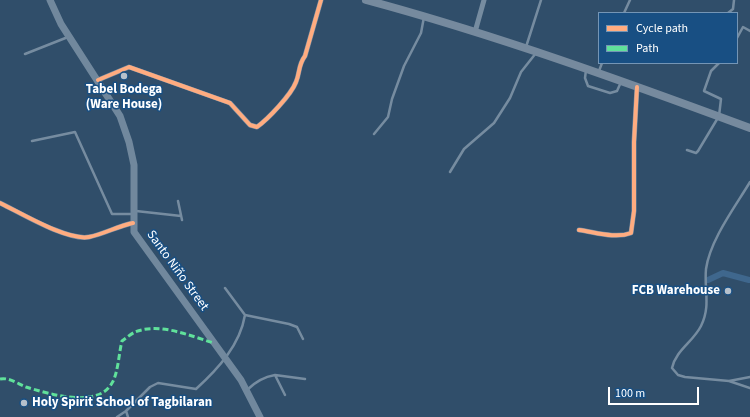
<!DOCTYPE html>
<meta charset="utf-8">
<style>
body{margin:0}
#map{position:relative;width:750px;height:417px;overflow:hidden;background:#304e6a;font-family:"Source Sans 3",sans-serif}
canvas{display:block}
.legend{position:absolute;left:598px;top:12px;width:140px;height:52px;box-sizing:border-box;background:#184f83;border:1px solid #7495b5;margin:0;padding:5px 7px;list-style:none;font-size:12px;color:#fff}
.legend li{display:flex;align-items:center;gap:8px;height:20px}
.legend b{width:20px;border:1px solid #7495b5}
.scale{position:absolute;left:608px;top:387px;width:91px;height:18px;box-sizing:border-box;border:2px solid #fff;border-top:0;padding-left:5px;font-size:12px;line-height:14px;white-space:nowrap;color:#fff;-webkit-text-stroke:3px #184f83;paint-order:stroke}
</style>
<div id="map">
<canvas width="750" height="417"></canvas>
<ul class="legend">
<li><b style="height:5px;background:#ffac80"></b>Cycle path</li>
<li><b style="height:5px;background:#60e19b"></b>Path</li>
</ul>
<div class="scale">100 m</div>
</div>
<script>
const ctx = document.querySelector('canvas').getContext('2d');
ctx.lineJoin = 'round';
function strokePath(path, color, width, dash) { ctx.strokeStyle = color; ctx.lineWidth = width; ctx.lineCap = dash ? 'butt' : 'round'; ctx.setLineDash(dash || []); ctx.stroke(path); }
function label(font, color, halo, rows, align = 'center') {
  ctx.font = font + ' "Source Sans 3",sans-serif'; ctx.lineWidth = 3; ctx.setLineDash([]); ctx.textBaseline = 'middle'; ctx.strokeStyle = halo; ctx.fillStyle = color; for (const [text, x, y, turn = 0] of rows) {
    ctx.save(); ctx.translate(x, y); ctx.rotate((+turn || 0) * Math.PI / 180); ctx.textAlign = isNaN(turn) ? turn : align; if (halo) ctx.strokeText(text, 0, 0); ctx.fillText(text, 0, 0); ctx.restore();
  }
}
const canal = new Path2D(`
 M 708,280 L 723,273 L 749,280`);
const service = new Path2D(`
 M 624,13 L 630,0
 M 728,13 L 733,9 L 734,0
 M 737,38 L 743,27 L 750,31
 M 526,47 L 541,0
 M 25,54 L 68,37
 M 586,70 L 585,78 L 588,86 L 610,93 L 617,91 L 621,82
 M 599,71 L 602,63
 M 374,134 L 388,117 L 392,99 L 404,66 L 421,33 L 424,17
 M 32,141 L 75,132 L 112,214 L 133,214
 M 687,150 L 696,153 L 698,151 L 719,116 L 721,99 L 704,91 L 711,71 L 719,63
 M 450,172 L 464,149 L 494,123 L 510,98 L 521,72 L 536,53
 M 750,182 C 735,207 710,240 706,269 C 704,290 711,306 701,326 C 693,342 676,350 672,368 L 678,375 L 685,377 L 729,381 L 750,388
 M 178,201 L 182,220
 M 136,211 L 181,216
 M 245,315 L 289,324 L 297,327 L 303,339
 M 275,375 L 305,379
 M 729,381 L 750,377
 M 247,390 C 255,382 263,377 275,375 L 285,395
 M 117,417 L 126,411
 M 128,417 L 126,411 L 150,387 L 158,383 L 196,389 C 218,369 240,345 245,315 L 225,288`);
const minor = new Path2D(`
 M 475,32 L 484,0
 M 98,80 L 129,67 L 230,103 L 250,125 L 257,127 C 268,119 291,95 296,82 C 300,73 298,65 305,56 L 321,0
 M 0,203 C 21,213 67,241 89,237 C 104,234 118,226 133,223
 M 579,230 C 595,232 615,239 631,233 L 634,211 L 634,142 L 637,87`);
const secondary = new Path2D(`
 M 50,0 L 61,24 L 120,116 L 129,142 L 134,165 L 134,232 L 241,380 L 260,417`);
const primary = new Path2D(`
 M 366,0 C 496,35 623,81 750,128`);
const quiet = new Path2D(`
 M 0,379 C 9,377 18,384 26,387 C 49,394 98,409 112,383 C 118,374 119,352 122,341 C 126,338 131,334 135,332 C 160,322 190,336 214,343`);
const cycleway = new Path2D(`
 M 98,80 L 129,67 L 230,103 L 250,125 L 257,127 C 268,119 291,95 296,82 C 300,73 298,65 305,56 L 321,0
 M 0,203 C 21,213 67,241 89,237 C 104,234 118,226 133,223
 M 579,230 C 595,232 615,239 631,233 L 634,211 L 634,142 L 637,87`);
const markers = [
 [124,76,4,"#b7c1cb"],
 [728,291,4,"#b7c1cb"],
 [24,403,4,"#b7c1cb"]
];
const poiNames = [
 ["Tabel Bodega",124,90],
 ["(Ware House)",124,105],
 ["FCB Warehouse",720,291,"right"],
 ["Holy Spirit School of Tagbilaran",32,403,"left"]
];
const streetNames = [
 ["Santo Niño Street",177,271,54]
];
strokePath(canal, '#3f678d', 6);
strokePath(service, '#768ca0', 2.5);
strokePath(minor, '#768ca0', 5);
strokePath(secondary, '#71889d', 7);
strokePath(primary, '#768a9e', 8);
strokePath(quiet, '#60e19b', 3, [6, 3]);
strokePath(cycleway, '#ffac80', 4);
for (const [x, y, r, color] of markers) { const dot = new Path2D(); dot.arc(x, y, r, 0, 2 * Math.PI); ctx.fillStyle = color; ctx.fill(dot); strokePath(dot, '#184f83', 1.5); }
label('bold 13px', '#fff', '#184f83', poiNames);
label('13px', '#fff', '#184f83', streetNames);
</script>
